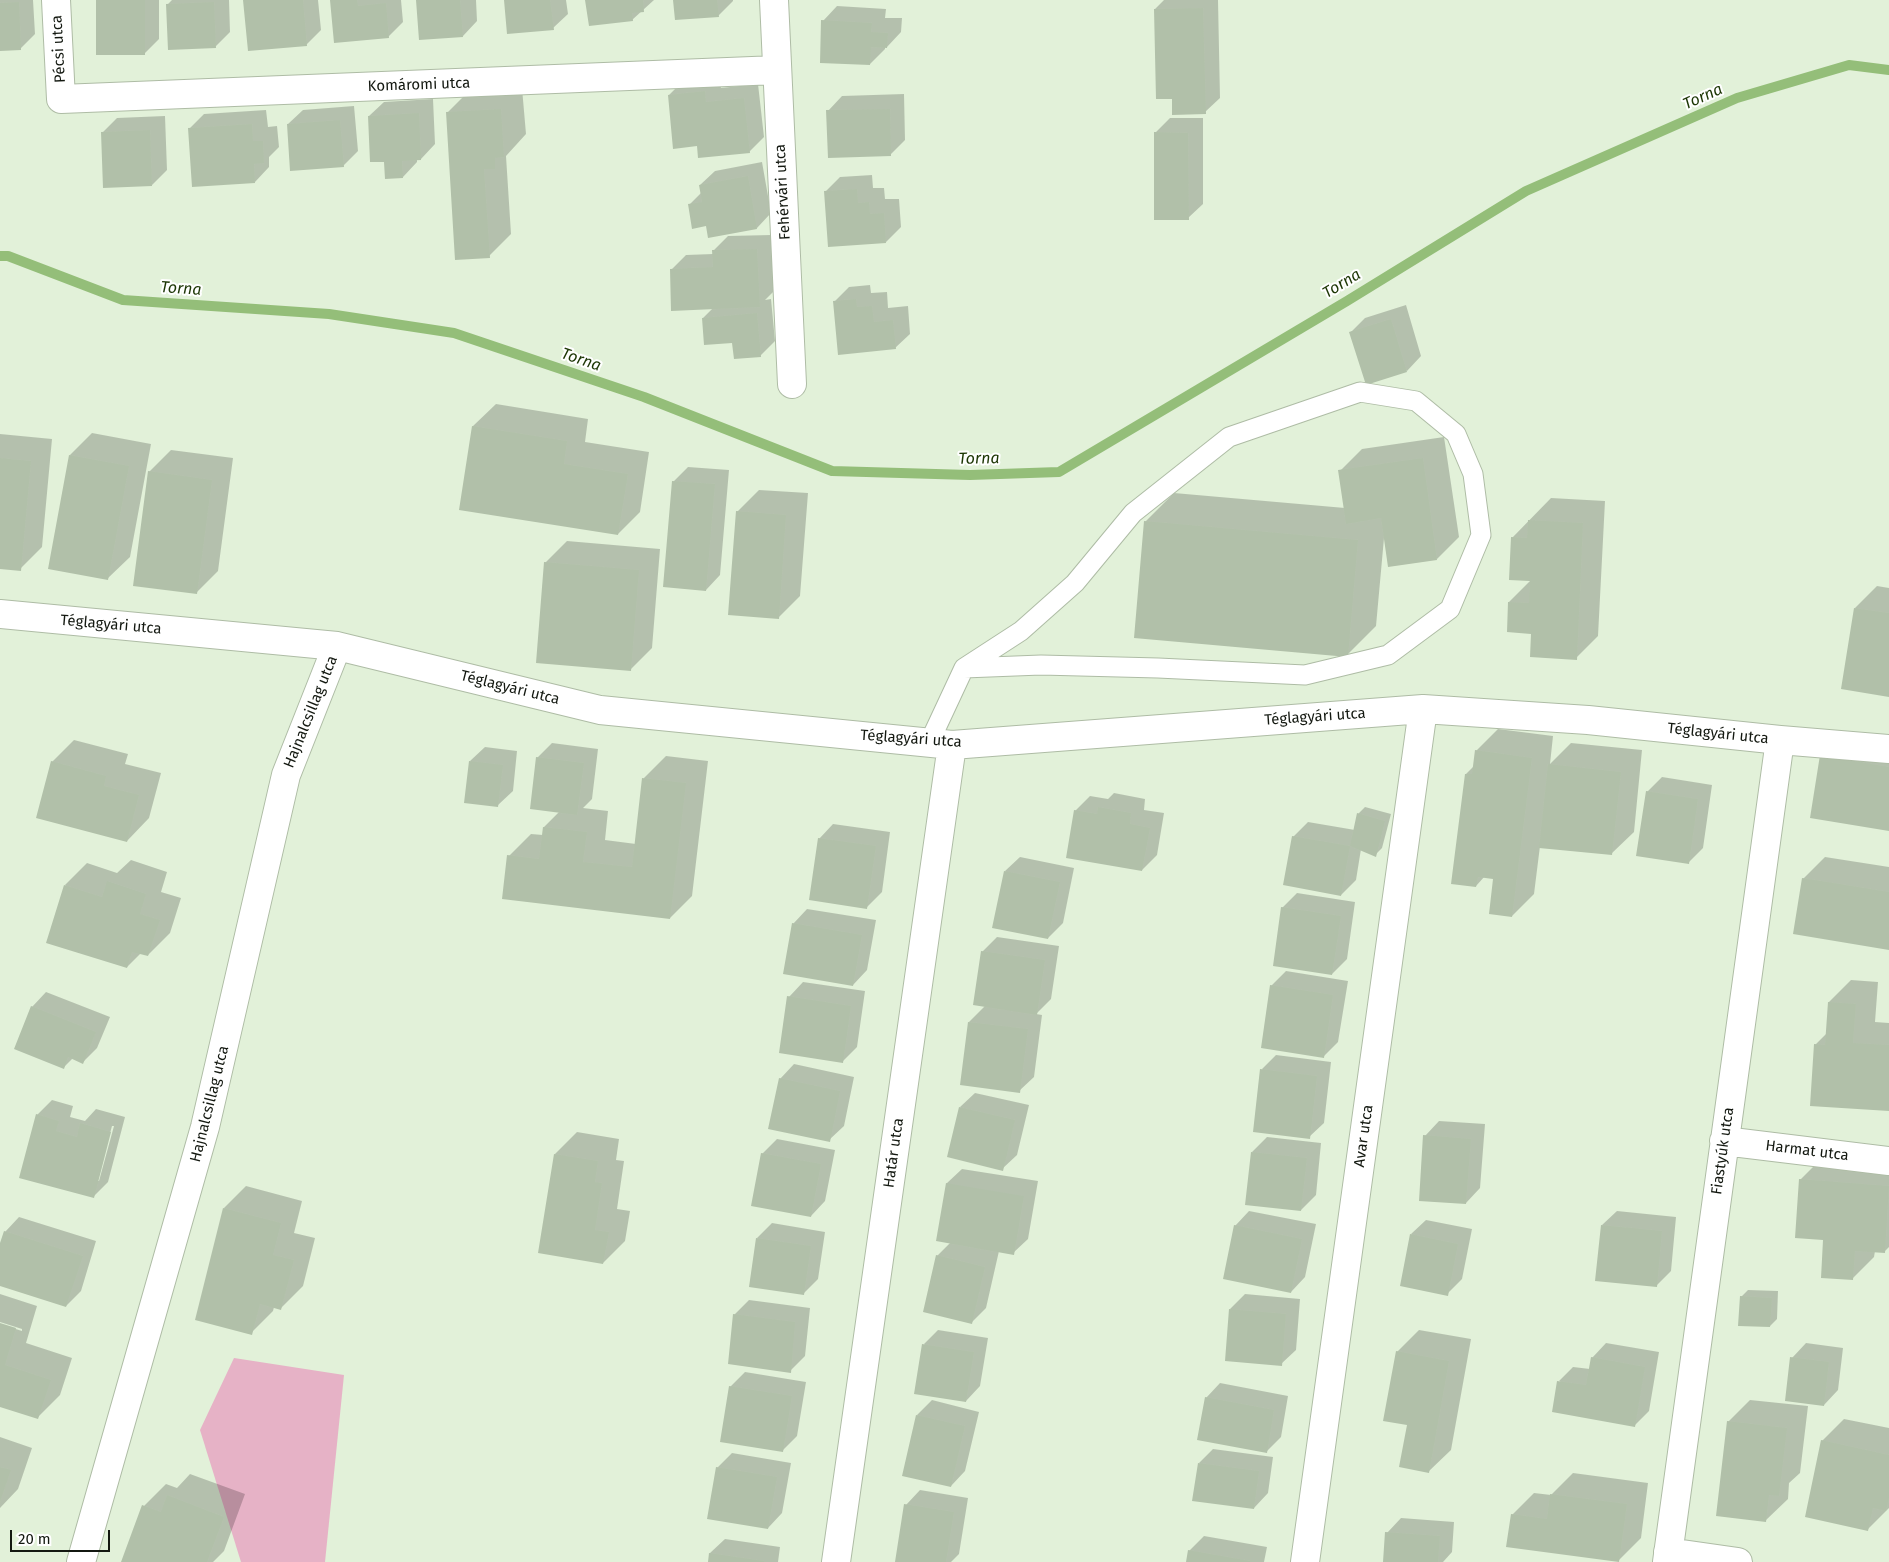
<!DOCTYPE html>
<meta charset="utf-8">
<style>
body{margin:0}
#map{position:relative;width:1889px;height:1562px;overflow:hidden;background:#e2f1d9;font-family:"Fira Sans",sans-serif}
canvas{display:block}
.scale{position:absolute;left:10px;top:1530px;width:100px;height:22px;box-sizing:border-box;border:2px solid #131810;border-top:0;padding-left:6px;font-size:15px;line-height:18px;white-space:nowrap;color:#131810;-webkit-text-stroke:4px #fff;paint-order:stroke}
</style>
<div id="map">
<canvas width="1889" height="1562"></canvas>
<div class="scale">20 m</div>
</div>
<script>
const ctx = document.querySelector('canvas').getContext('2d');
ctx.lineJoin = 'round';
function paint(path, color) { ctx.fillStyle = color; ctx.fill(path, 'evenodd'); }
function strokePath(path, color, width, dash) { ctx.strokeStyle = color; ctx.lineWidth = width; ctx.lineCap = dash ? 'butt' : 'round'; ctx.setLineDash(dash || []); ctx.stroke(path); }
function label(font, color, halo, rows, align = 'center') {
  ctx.font = font + ' "Fira Sans",sans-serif'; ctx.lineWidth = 4; ctx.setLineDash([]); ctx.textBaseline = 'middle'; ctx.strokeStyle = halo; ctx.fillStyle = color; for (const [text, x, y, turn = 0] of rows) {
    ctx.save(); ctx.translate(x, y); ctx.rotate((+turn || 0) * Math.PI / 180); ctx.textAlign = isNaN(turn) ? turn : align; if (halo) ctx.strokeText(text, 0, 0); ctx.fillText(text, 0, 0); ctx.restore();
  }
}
const green = new Path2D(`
 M 234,1358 L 344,1375 L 325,1562 L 241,1562 L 200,1430 Z`);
const shadow = new Path2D(`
 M 0,0 L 33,0 L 35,34 L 20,49 L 0,50 Z
 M 97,0 L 159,0 L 159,39 L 144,54 Z
 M 172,0 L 229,0 L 230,32 L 215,47 L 167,5 Z
 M 245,0 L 318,0 L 321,30 L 306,45 Z
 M 331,0 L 401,0 L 403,22 L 388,37 Z
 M 417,0 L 476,0 L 477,21 L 463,36 Z
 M 505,0 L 566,0 L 568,14 L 553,28 Z
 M 587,0 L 654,0 L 632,20 Z
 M 675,0 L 733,0 L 733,1 L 718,16 Z
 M 1164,0 L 1218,0 L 1220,98 L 1205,112 L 1173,98 L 1155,9 Z
 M 837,6 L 886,9 L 885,18 L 902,18 L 901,32 L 887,47 L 885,47 L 885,49 L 870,64 L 823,21 Z
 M 719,77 L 721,88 L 758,84 L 764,137 L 749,152 L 698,145 L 669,95 L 684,80 Z
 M 522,88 L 526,134 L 506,156 L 511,234 L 489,256 L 447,113 L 469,91 Z
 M 904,94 L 905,140 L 890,155 L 828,111 L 842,96 Z
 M 433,99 L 435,144 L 421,159 L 417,159 L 417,162 L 403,177 L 385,160 L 369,116 L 384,102 Z
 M 354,106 L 358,151 L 343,166 L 288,124 L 303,110 Z
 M 266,110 L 268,127 L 277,126 L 279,147 L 269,157 L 269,167 L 255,182 L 190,128 L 204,114 Z
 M 165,116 L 167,170 L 152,185 L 102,133 L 117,118 Z
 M 1170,118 L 1203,118 L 1203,204 L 1188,218 L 1155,133 Z
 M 762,162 L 771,213 L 757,228 L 707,225 L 689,205 L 702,192 L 700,185 L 715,171 Z
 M 872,175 L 873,188 L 884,188 L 885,199 L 899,199 L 901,227 L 886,242 L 825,192 L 840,177 Z
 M 771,235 L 774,291 L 765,300 L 771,299 L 775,341 L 760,356 L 733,342 L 703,318 L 713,308 L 671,270 L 686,255 L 713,254 L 713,251 L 728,236 Z
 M 870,285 L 871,293 L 887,292 L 888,308 L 908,306 L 910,334 L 895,348 L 834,302 L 849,287 Z
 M 1406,305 L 1421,356 L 1407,371 L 1351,332 L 1365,318 Z
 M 496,404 L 588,419 L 585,442 L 649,452 L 640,512 L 618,534 L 461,509 L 473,426 Z
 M 92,433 L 151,444 L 130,557 L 107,579 L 70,455 Z
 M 0,434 L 52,439 L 42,547 L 20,569 L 0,567 Z
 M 1444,437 L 1459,537 L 1437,559 L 1384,538 L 1376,626 L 1347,655 L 1145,522 L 1174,493 L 1345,508 L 1340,471 L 1362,449 Z
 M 171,450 L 233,458 L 218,571 L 196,593 L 149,472 Z
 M 688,467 L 729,470 L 720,575 L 706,590 L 673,482 Z
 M 759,490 L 808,493 L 800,596 L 778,618 L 737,512 Z
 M 1551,498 L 1605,501 L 1598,636 L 1576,658 L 1532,633 L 1509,602 L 1531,580 L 1512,538 Z
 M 567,541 L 660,549 L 652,648 L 630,670 L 545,563 Z
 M 1877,586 L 1889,588 L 1889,695 L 1855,608 Z
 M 1498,729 L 1553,736 L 1550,764 L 1571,743 L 1642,750 L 1634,832 L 1611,854 L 1540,846 L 1534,894 L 1512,916 L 1494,878 L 1485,876 L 1476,886 L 1466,774 L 1474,766 L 1476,751 Z
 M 1843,734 L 1889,741 L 1889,830 L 1811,817 Z
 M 74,740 L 128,754 L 125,764 L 161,773 L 149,818 L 127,841 L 52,762 Z
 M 552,743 L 598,749 L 592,799 L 583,808 L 608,811 L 605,840 L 636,844 L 644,778 L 666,756 L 708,761 L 692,896 L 670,918 L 509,856 L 531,834 L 543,835 L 544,827 L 559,812 L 537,758 Z
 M 485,747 L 517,751 L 513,791 L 498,805 L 470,761 Z
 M 1662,777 L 1712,785 L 1703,848 L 1688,863 L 1647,792 Z
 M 1114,793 L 1145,799 L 1144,810 L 1164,813 L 1157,855 L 1142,870 L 1075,811 L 1090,796 L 1108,799 Z
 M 1365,807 L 1391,814 L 1382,848 L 1375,855 L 1361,849 L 1356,880 L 1341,895 L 1293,837 L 1308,822 L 1355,830 L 1358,814 Z
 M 833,824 L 890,832 L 882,892 L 867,907 L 819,839 Z
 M 1020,857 L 1074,868 L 1063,923 L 1048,938 L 1005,871 Z
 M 1825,857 L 1889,867 L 1889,949 L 1803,879 Z
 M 131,860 L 167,872 L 161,892 L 181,898 L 170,933 L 148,955 L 141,953 L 127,967 L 65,885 L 87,863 L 117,873 Z
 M 1297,893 L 1355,902 L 1347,959 L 1332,974 L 1282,908 Z
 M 807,909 L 876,920 L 867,970 L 853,985 L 793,924 Z
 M 997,937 L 1059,946 L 1051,999 L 1036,1014 L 1042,1015 L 1034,1077 L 1019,1091 L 969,1022 L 985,1006 L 982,952 Z
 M 1286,971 L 1348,981 L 1338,1042 L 1323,1057 L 1271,986 Z
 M 1851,980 L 1878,982 L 1875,1022 L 1889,1023 L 1889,1110 L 1815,1045 L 1827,1033 L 1829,1002 Z
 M 803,982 L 865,991 L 857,1047 L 842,1062 L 789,997 Z
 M 46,992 L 110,1017 L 97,1048 L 83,1062 L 73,1058 L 64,1067 L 32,1007 Z
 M 1276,1055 L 1331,1062 L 1324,1123 L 1309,1137 L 1262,1069 Z
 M 794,1064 L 854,1077 L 844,1126 L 829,1140 L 780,1079 Z
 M 975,1093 L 1029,1105 L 1017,1155 L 1002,1169 L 960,1107 Z
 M 52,1100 L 73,1106 L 70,1117 L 85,1121 L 96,1109 L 125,1117 L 108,1182 L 93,1197 L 37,1115 ZM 112,1126 L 114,1126 L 99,1181 L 97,1181 Z
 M 1439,1121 L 1485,1124 L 1480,1188 L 1466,1203 L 1425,1136 Z
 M 577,1132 L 619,1139 L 616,1160 L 624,1161 L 617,1209 L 630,1211 L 625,1241 L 603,1263 L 555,1154 Z
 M 1267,1137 L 1321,1143 L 1316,1195 L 1301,1210 L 1252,1152 Z
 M 777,1139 L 835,1150 L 825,1201 L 811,1216 L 762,1154 Z
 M 1822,1158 L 1889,1163 L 1889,1247 L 1884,1252 L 1875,1251 L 1874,1257 L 1852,1279 L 1824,1239 L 1800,1180 Z
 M 962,1169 L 1038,1181 L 1028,1239 L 1013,1253 L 999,1251 L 986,1308 L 971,1323 L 937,1256 L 951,1242 L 947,1183 Z
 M 246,1186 L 302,1201 L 294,1233 L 315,1238 L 303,1286 L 281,1308 L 274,1307 L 273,1311 L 251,1333 L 224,1208 Z
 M 1249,1211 L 1316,1224 L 1305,1277 L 1291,1292 L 1235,1226 Z
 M 1617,1211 L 1676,1217 L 1671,1271 L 1656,1286 L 1602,1225 Z
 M 19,1217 L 96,1241 L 81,1291 L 66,1306 L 0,1285 L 0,1247 L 5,1232 Z
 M 1426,1220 L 1472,1229 L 1462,1279 L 1447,1294 L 1411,1234 Z
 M 772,1223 L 825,1232 L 818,1279 L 803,1294 L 757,1238 Z
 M 1748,1290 L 1778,1291 L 1777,1319 L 1770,1326 L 1741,1297 Z
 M 0,1294 L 37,1306 L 26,1343 L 72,1358 L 60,1395 L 38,1417 L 0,1405 L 0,1324 L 22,1331 L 22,1329 L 0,1322 Z
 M 1245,1294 L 1300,1299 L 1296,1350 L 1281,1364 L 1230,1309 Z
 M 749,1300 L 810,1308 L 805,1356 L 790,1371 L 734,1315 Z
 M 938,1330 L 988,1338 L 980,1386 L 966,1401 L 924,1344 Z
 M 1419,1330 L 1471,1339 L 1451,1450 L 1428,1472 L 1408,1424 L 1397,1352 Z
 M 1606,1343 L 1659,1352 L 1649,1411 L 1635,1425 L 1559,1381 L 1573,1367 L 1590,1369 L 1592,1358 Z
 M 1806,1343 L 1843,1348 L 1838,1390 L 1824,1405 L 1792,1358 Z
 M 745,1372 L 806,1382 L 797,1436 L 783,1450 L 730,1387 Z
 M 1220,1383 L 1288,1396 L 1281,1437 L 1266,1452 L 1206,1398 Z
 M 932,1400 L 979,1412 L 965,1471 L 951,1486 L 917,1415 Z
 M 1750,1400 L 1808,1406 L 1800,1473 L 1789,1483 L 1788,1499 L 1765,1521 L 1728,1422 Z
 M 1844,1419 L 1889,1428 L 1889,1508 L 1868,1529 L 1822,1441 Z
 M 0,1437 L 32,1448 L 18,1489 L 0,1508 Z
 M 1213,1449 L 1273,1457 L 1268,1493 L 1254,1508 L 1199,1463 Z
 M 732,1453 L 791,1463 L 782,1513 L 768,1528 L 717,1468 Z
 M 1573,1473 L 1648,1483 L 1641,1538 L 1619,1560 L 1512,1515 L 1534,1493 L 1551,1495 Z
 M 190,1474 L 245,1494 L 224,1551 L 213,1562 L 123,1562 L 144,1506 L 166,1484 L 177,1488 Z
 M 920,1490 L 968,1498 L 959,1554 L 951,1562 L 901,1562 L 906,1505 Z
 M 1401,1518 L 1454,1522 L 1452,1552 L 1443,1562 L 1385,1562 L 1387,1533 Z
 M 1204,1536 L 1267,1547 L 1264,1562 L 1187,1562 L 1189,1551 Z
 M 725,1539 L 780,1547 L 778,1562 L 709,1562 L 710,1553 Z`);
const stream = new Path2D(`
 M 0,256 L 8,256 L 123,300 L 329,314 L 454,333 L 644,397 L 832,471 L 970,475 L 1059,472 L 1347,301 L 1526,191 L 1737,98 L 1849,65 L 1889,70`);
const building = new Path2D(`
 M 96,0 L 145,0 L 145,55 L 96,55 Z
 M 243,0 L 303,0 L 307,46 L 248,51 Z
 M 330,0 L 357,0 L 358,6 L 386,3 L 389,38 L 334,43 Z
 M 416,0 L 460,0 L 463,37 L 419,40 Z
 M 504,0 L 550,0 L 554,30 L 507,34 Z
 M 585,0 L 643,0 L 644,12 L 632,13 L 633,21 L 589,26 Z
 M 673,0 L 717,0 L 719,17 L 675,20 Z
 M 19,2 L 21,50 L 0,51 L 0,3 Z
 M 214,2 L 216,48 L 168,50 L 166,4 Z
 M 1203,8 L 1206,114 L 1172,115 L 1172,99 L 1156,99 L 1154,9 Z
 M 821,20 L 872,23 L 871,32 L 888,33 L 887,48 L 871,47 L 870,65 L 820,63 Z
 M 705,91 L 706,102 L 744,98 L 750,153 L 698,158 L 697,146 L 673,149 L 668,95 Z
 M 501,109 L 504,157 L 495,158 L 495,169 L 484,169 L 490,258 L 455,260 L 446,112 Z
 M 890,109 L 891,156 L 828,158 L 826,110 Z
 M 419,113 L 421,160 L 402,161 L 403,178 L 385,179 L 384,162 L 370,162 L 368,116 Z
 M 340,120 L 344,167 L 290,171 L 287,124 Z
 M 252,124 L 253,141 L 263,141 L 264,163 L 254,164 L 255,183 L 192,187 L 188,128 Z
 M 150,130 L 152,186 L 103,188 L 101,132 Z
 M 1154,132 L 1188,133 L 1189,220 L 1154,220 Z
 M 748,176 L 757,229 L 708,238 L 706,226 L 692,229 L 688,204 L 702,202 L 699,185 Z
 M 857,189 L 858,203 L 869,202 L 870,214 L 884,213 L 886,243 L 828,247 L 824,191 Z
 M 757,249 L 760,307 L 671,311 L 670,269 L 713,267 L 712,250 Z
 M 856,299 L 857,307 L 872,306 L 874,322 L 893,320 L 896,349 L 838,355 L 833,301 Z
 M 757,313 L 761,357 L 734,359 L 732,343 L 704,345 L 702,318 Z
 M 1391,319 L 1407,372 L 1366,385 L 1349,332 Z
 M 472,426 L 567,441 L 564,464 L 628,474 L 618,535 L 459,510 Z
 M 69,455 L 129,466 L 108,580 L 48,569 Z
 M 0,458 L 31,461 L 21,571 L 0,569 Z
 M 1423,458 L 1437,560 L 1388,567 L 1381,518 L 1346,524 L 1338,470 Z
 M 148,471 L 212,480 L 197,594 L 133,586 Z
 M 672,481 L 715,484 L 706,591 L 663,587 Z
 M 736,511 L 786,515 L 779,619 L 728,615 Z
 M 1528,520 L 1583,523 L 1577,660 L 1530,657 L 1531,634 L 1507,632 L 1508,602 L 1529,603 L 1530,581 L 1509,580 L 1511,537 L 1527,538 Z
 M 1144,521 L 1358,540 L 1348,657 L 1134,638 Z
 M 544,562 L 639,570 L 631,671 L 536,663 Z
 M 1854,608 L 1889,613 L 1889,697 L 1841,689 Z
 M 1475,750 L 1532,758 L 1512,917 L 1489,914 L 1493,879 L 1478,877 L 1476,887 L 1451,884 L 1465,774 L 1472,774 Z
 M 1820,755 L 1889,767 L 1889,831 L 1810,818 Z
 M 536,757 L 584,763 L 577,815 L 530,809 Z
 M 51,761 L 106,776 L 104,786 L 139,795 L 127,842 L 36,818 Z
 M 469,761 L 503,765 L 498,807 L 464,803 Z
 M 1548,764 L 1621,772 L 1612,855 L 1539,848 Z
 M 642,778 L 686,783 L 670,919 L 502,899 L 507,855 L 539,859 L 543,827 L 587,832 L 583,862 L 632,867 Z
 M 1646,791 L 1698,799 L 1689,864 L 1636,856 Z
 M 1098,807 L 1131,813 L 1130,824 L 1150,828 L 1142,871 L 1066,858 L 1074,810 L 1097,814 Z
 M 1357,813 L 1385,821 L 1376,857 L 1350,846 Z
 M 1292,836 L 1350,846 L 1341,896 L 1283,885 Z
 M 818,838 L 876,846 L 867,909 L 809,900 Z
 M 1004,871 L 1060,882 L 1048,939 L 992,928 Z
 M 1802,878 L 1889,892 L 1889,950 L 1793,934 Z
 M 107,881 L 146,894 L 140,914 L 160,920 L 148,956 L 132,952 L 127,968 L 46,943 L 64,885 L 102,897 Z
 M 1281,907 L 1341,916 L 1332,975 L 1273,966 Z
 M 792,923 L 862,935 L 853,986 L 783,974 Z
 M 981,951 L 1045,960 L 1037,1015 L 973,1005 Z
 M 1270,985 L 1333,995 L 1324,1058 L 1261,1048 Z
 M 787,996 L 851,1006 L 843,1063 L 779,1053 Z
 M 1828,1002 L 1856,1004 L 1853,1043 L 1889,1045 L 1889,1111 L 1810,1106 L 1814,1044 L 1825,1045 Z
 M 31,1006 L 96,1032 L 83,1064 L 68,1057 L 64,1069 L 14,1049 Z
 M 968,1022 L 1028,1029 L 1020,1093 L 960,1085 Z
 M 1260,1069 L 1317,1076 L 1310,1139 L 1253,1132 Z
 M 779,1078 L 840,1091 L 830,1142 L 768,1129 Z
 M 959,1107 L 1015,1120 L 1003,1171 L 947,1157 Z
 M 36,1114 L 59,1121 L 56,1131 L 77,1137 L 80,1123 L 111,1132 L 94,1198 L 19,1178 Z
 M 1423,1135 L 1471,1139 L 1466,1204 L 1419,1201 Z
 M 1251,1152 L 1307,1158 L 1301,1211 L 1245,1205 Z
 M 761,1153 L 821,1164 L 811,1217 L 751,1206 Z
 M 554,1154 L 598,1161 L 595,1182 L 602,1183 L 595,1230 L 609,1232 L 603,1264 L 538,1253 Z
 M 1799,1179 L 1889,1186 L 1885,1253 L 1855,1251 L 1853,1280 L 1821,1278 L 1823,1240 L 1795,1238 Z
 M 946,1183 L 1024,1196 L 1014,1255 L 936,1241 Z
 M 223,1208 L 281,1223 L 273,1255 L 294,1260 L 281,1310 L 260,1304 L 252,1335 L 195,1320 Z
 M 1234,1225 L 1302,1239 L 1291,1293 L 1223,1279 Z
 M 1601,1225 L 1662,1231 L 1657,1287 L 1595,1281 Z
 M 4,1231 L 83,1256 L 66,1307 L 0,1286 L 0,1243 Z
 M 1410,1234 L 1458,1244 L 1448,1296 L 1400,1286 Z
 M 756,1238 L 811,1246 L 804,1295 L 749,1287 Z
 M 936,1255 L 985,1267 L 972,1324 L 923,1312 Z
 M 1740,1296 L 1772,1298 L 1770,1327 L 1738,1326 Z
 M 1229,1309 L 1286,1314 L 1282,1366 L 1225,1361 Z
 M 733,1314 L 795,1322 L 791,1373 L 728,1364 Z
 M 0,1323 L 16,1328 L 5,1365 L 51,1380 L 38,1419 L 0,1407 Z
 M 922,1344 L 974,1352 L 966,1402 L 914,1394 Z
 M 1396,1351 L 1449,1361 L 1429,1473 L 1399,1467 L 1407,1425 L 1383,1421 Z
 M 1591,1357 L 1645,1367 L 1635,1427 L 1552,1412 L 1557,1381 L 1586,1385 Z
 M 1790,1357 L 1829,1362 L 1824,1406 L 1785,1401 Z
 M 729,1386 L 792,1396 L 783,1452 L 720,1442 Z
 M 1205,1397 L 1274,1410 L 1267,1453 L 1197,1440 Z
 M 916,1415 L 965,1426 L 951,1487 L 902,1476 Z
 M 1727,1421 L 1787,1428 L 1779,1496 L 1769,1495 L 1766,1522 L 1716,1516 Z
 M 1821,1440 L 1889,1455 L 1889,1498 L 1886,1511 L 1873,1508 L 1868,1531 L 1805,1517 Z
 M 1198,1463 L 1259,1471 L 1254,1509 L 1192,1501 Z
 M 0,1467 L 11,1470 L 0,1502 Z
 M 716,1467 L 777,1477 L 768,1529 L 707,1519 Z
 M 1550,1494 L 1627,1504 L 1619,1562 L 1506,1547 L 1511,1514 L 1547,1519 Z
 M 167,1495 L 224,1517 L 207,1562 L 121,1562 L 142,1505 L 161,1512 Z
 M 904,1504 L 954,1512 L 946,1562 L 895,1562 Z
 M 1385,1532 L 1440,1536 L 1438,1562 L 1383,1562 Z
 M 1188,1550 L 1250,1561 L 1250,1562 L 1186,1562 Z
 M 709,1553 L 764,1561 L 764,1562 L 708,1562 Z`);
const service = new Path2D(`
 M 929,743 L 964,668 L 1021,631 L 1075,583 L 1133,513 L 1229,437 L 1360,392 L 1416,401 L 1456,434 L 1473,474 L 1481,535 L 1450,609 L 1388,655 L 1305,675 L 1158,668 L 1041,665 L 964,668`);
const minor = new Path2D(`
 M 56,0 L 61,99 L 777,70
 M 774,0 L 792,384
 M 0,614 L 337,646 L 600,710 L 952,745 L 1423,709 L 1588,720 L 1780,740 L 1889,749
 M 1724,1141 L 1889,1161
 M 1668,1552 L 1738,1562
 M 81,1562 L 205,1127 L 286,775 L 337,646
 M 836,1562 L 952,745
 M 1305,1562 L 1423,709
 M 1667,1562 L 1780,740`);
const streetNames = [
 ["Pécsi utca",59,49,-93],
 ["Komáromi utca",419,85,-2],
 ["Fehérvári utca",783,192,-93],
 ["Téglagyári utca",111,625,5],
 ["Téglagyári utca",510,688,14],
 ["Hajnalcsillag utca",311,712,-68],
 ["Téglagyári utca",1315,717,-4],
 ["Téglagyári utca",1718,734,6],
 ["Téglagyári utca",911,739,4],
 ["Hajnalcsillag utca",210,1104,-76],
 ["Avar utca",1364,1136,-82],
 ["Fiastyúk utca",1723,1151,-82],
 ["Harmat utca",1807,1151,7],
 ["Határ utca",894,1153,-82]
];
const waterNames = [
 ["Torna",1703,97,-24],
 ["Torna",1342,284,-31],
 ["Torna",181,289,4],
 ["Torna",581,360,19],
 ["Torna",979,459,-1]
];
paint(green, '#e6b2c6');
paint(shadow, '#0003');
strokePath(stream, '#94be79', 10);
paint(building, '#b1c0a9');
strokePath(service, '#aebca5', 21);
strokePath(minor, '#aebca5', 30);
strokePath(service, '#fff', 19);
strokePath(minor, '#fff', 28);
label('15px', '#131810', '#fff', streetNames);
label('italic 16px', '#1c3604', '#fff', waterNames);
</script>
